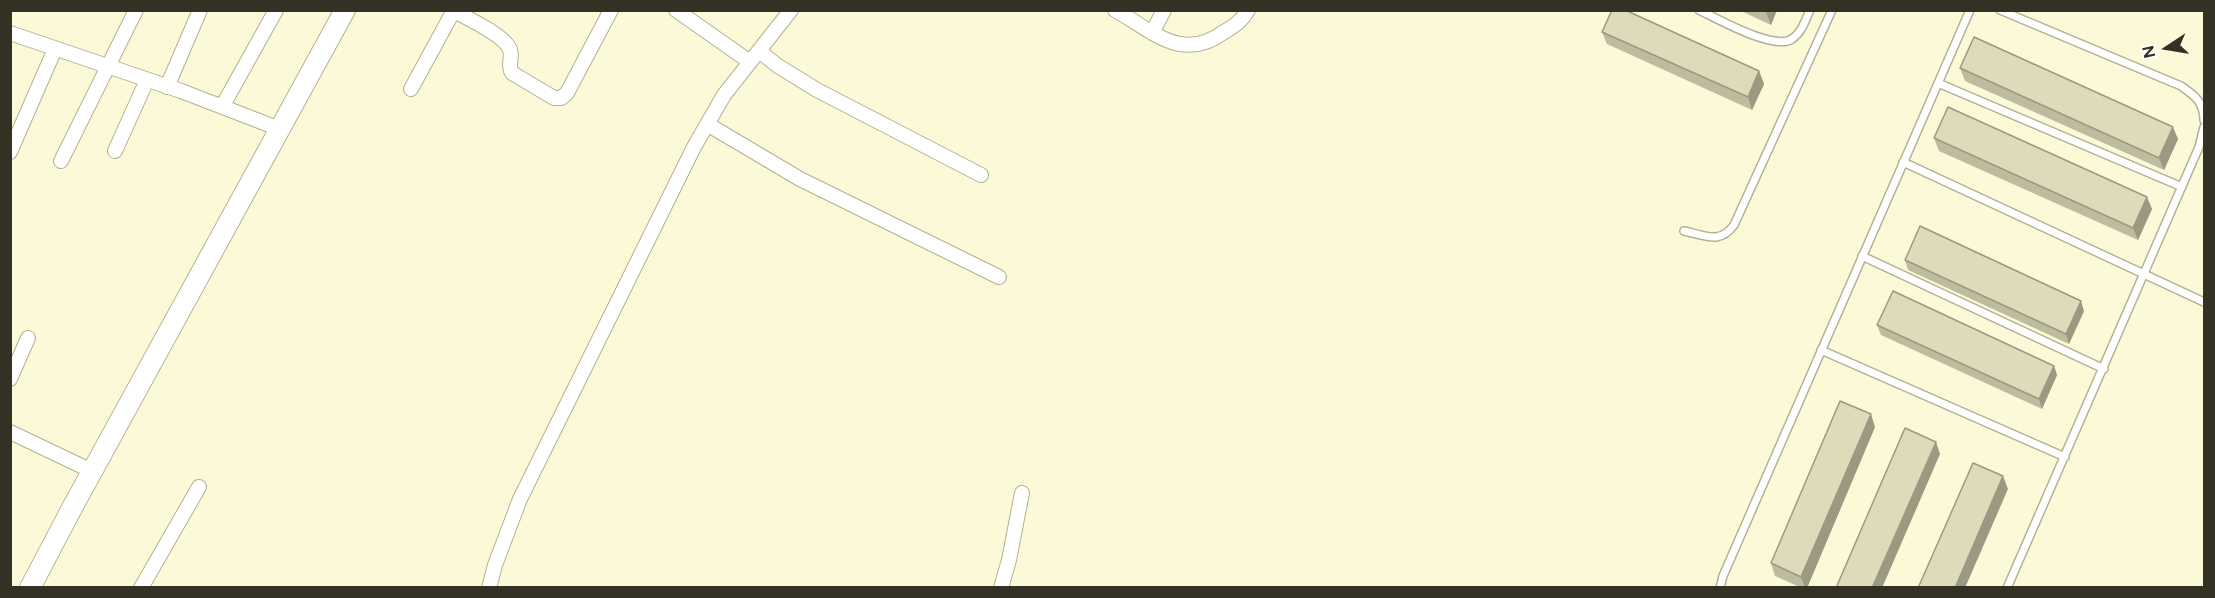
<!DOCTYPE html>
<style>
body{margin:0}
#map{position:relative;width:2215px;height:598px;overflow:hidden;background:#fbf9d7;font-family:Figtree,sans-serif}
canvas{display:block}
.frame{position:absolute;inset:0;border:12px solid #323124;pointer-events:none}
.north{position:absolute;left:2137px;top:18px;width:60px;height:60px;-webkit-text-stroke:4px #fff;paint-order:stroke;rotate:258deg;font-size:16px;font-weight:700;line-height:24px;text-align:center;color:#323124}
.north::after{content:'';display:block;margin:auto;width:21px;height:27px;background:#323124;clip-path:polygon(50% 0,100% 100%,50% 72%,0 100%)}
</style>
<div id="map">
<canvas width="2215" height="598"></canvas>
<div class="frame"></div>
<div class="north">N</div>
</div>
<script>
const ctx = document.querySelector('canvas').getContext('2d');
ctx.lineJoin = 'round';
function strokePath(path, color, width, dash) { ctx.strokeStyle = color; ctx.lineWidth = width; ctx.lineCap = dash ? 'butt' : 'round'; ctx.setLineDash(dash || []); ctx.stroke(path); }
function paint(path, color) { ctx.fillStyle = color; ctx.fill(path, 'evenodd'); }
const lane = new Path2D(`
 M 1699,10 C 1718,19 1774,51 1792,39 C 1802,32 1805,21 1810,10
 M 2000,10 L 2181,86 C 2195,96 2204,102 2204,120
 M 1938,83 L 2182,187
 M 1903,162 L 2204,302
 M 1684,231 C 1704,235 1720,245 1734,225 L 1832,10
 M 1862,256 L 2104,369
 M 1821,350 L 2065,457
 M 1720,588 L 1723,576 L 1970,10
 M 2007,588 L 2199,147 L 2204,127`);
const street = new Path2D(`
 M 676,10 L 750,62
 M 1115,10 C 1153,31 1182,63 1224,32 C 1234,26 1242,21 1248,10
 M 454,11 C 467,18 506,36 510,50 C 513,58 507,64 512,73 L 554,98 L 561,98 L 567,93 L 611,10
 M 10,33 L 181,91 L 280,129
 M 1152,33 L 1164,10
 M 759,51 L 778,66 L 817,90 L 981,175
 M 167,87 L 200,10
 M 411,89 L 454,10
 M 222,107 L 276,10
 M 707,124 L 800,179 L 999,277
 M 115,151 L 147,80
 M 10,152 L 55,49
 M 61,161 L 136,10
 M 10,379 L 28,338
 M 10,432 L 92,471
 M 141,588 L 199,487
 M 489,588 L 495,565 L 520,499 L 694,147 L 724,95 L 791,10
 M 1001,588 L 1009,560 L 1022,493`);
const secondary = new Path2D(`
 M 30,588 L 72,508 L 345,10`);
const wall = new Path2D(`
 M 1739,10 L 1777,10 L 1771,25 Z
 M 1602,32 L 1759,71 L 1764,84 L 1752,110 L 1607,44 Z
 M 1960,68 L 2178,139 L 2164,170 L 1965,81 Z
 M 1934,138 L 2152,209 L 2138,240 L 1939,151 Z
 M 1905,260 L 2084,311 L 2069,344 L 1908,270 Z
 M 1877,325 L 2054,366 L 2057,375 L 2042,409 L 1881,335 Z
 M 1875,427 L 1807,588 L 1802,588 L 1775,576 L 1771,563 Z`);
const shadedWall = new Path2D(`
 M 1767,10 L 1777,10 L 1771,25 L 1766,12 Z
 M 1759,71 L 1764,84 L 1752,110 L 1748,97 Z
 M 2173,127 L 2178,139 L 2164,170 L 2159,158 Z
 M 2147,197 L 2152,209 L 2138,240 L 2133,228 Z
 M 2081,301 L 2084,311 L 2069,344 L 2066,334 Z
 M 2054,366 L 2057,375 L 2042,409 L 2039,399 Z
 M 1871,414 L 1875,427 L 1807,588 L 1805,588 L 1801,577 Z
 M 1936,442 L 1940,454 L 1882,588 L 1872,588 Z
 M 2003,476 L 2008,489 L 1965,588 L 1955,588 Z`);
const building = new Path2D(`
 M 1612,10 L 1625,10 L 1759,71 L 1748,97 L 1602,32 Z
 M 1974,37 L 2173,127 L 2159,158 L 1960,68 Z
 M 1948,107 L 2147,197 L 2133,228 L 1934,138 Z
 M 1920,226 L 2081,301 L 2066,334 L 1905,260 Z
 M 1893,291 L 2054,366 L 2039,399 L 1877,325 Z
 M 1840,401 L 1871,414 L 1801,577 L 1771,563 Z
 M 1905,428 L 1936,442 L 1872,588 L 1836,588 Z
 M 1973,463 L 2003,476 L 1955,588 L 1918,588 Z`);
strokePath(lane, '#b4b191', 10);
strokePath(street, '#b4b191', 16);
strokePath(secondary, '#b4b191', 22);
strokePath(lane, '#fff', 7);
strokePath(street, '#fff', 14);
strokePath(secondary, '#fff', 20);
paint(wall, '#bebc9f');
paint(shadedWall, '#9b9982');
paint(building, '#dddbb9');
strokePath(building, '#9b9982', 1.5);
</script>
